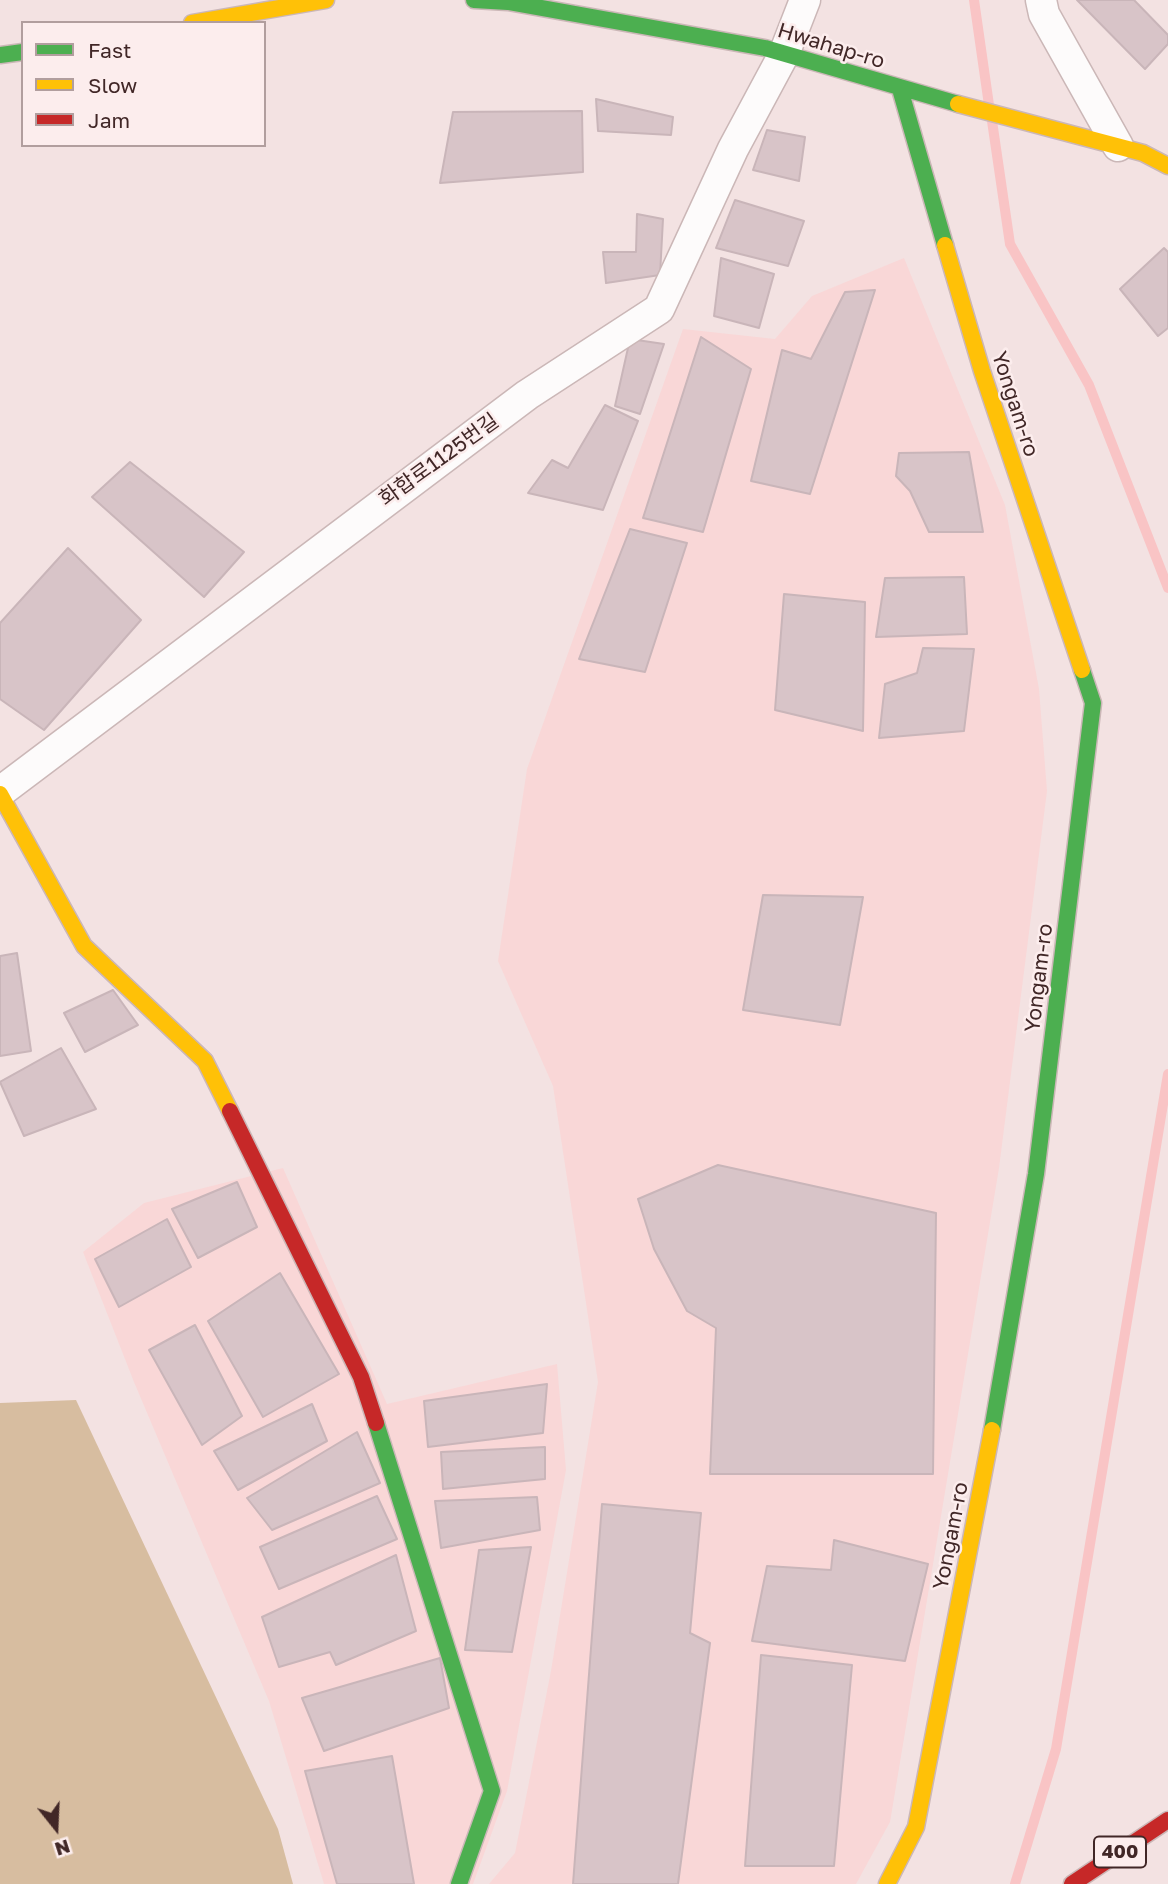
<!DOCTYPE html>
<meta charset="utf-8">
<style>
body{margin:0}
#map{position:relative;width:1168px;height:1884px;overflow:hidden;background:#f3e2e2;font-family:"Golos Text",sans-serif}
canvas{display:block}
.legend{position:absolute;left:21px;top:21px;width:245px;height:126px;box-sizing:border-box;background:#fceded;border:2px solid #b19e9e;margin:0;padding:9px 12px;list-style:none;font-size:21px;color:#412727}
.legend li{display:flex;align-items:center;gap:14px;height:35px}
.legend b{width:35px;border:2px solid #b19e9e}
.north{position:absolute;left:21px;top:1793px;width:70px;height:70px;-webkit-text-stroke:5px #fceded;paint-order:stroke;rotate:162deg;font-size:19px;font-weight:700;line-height:28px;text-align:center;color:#412727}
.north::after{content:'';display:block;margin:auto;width:24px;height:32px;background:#412727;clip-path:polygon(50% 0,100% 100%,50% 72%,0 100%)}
</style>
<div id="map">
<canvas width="1168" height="1884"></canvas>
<ul class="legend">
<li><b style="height:9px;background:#4caf50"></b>Fast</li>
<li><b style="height:9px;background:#ffc107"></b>Slow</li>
<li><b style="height:9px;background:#c62828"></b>Jam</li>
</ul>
<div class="north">N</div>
</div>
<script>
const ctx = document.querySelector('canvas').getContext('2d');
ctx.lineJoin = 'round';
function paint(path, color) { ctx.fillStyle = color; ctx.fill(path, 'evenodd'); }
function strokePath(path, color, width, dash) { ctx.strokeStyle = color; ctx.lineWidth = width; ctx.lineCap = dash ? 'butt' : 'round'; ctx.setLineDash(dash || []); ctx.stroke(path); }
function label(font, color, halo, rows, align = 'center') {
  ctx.font = font + ' "Golos Text","Noto Sans KR",sans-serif'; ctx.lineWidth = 5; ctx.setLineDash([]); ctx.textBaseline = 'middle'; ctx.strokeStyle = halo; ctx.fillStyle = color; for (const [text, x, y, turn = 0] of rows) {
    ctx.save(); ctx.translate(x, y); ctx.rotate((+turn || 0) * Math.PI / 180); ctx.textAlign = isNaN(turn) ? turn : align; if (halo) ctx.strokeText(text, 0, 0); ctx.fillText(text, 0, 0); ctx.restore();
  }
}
const built = new Path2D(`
 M 904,258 L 1005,505 L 1039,689 L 1047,791 L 999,1168 L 890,1822 L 856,1884 L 489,1884 L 515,1853 L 551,1671 L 598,1382 L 553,1086 L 498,961 L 527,769 L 683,329 L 775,339 L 812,296 Z
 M 283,1168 L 387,1404 L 557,1364 L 566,1470 L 507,1791 L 473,1884 L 324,1884 L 269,1701 L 134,1382 L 83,1252 L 144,1203 Z`);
const forest = new Path2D(`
 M 76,1400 L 278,1829 L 293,1884 L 0,1884 L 0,1403 Z`);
const stream = new Path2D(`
 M 974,0 L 989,105
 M 992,121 L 1010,244 L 1089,385 L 1168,588
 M 1015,1884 L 1056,1749 L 1168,1074`);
const building = new Path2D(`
 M 1077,0 L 1134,0 L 1168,35 L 1168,44 L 1145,69 Z
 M 596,99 L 673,117 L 671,135 L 598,131 Z
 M 582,111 L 583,172 L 440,183 L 453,112 Z
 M 767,130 L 805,137 L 799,181 L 753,170 Z
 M 735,200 L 804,221 L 788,266 L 716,248 Z
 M 637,214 L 663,219 L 660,275 L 606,283 L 603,252 L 636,252 Z
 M 1164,248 L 1168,252 L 1168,328 L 1158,336 L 1120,289 Z
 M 721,258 L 774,274 L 759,328 L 714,316 Z
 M 875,290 L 810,494 L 751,481 L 782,350 L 811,359 L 845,292 Z
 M 701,337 L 751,369 L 703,532 L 643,518 Z
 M 630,339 L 664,344 L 640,414 L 615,406 Z
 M 605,405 L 638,421 L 603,510 L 528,493 L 552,460 L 568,468 Z
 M 969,452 L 983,532 L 929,532 L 910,491 L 896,476 L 899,453 Z
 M 130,462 L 244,552 L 204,597 L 92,497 Z
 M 630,529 L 687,543 L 645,672 L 579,659 Z
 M 68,548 L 141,620 L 44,730 L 0,699 L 0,623 Z
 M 964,577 L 967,634 L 876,637 L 885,578 Z
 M 784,594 L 865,602 L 863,731 L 775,710 Z
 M 923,648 L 974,649 L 964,731 L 879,738 L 885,684 L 917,673 Z
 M 763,895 L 863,897 L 840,1025 L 743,1010 Z
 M 17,953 L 31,1051 L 0,1056 L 0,956 Z
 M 113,990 L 138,1025 L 85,1052 L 64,1013 Z
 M 61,1048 L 96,1109 L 24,1136 L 0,1082 Z
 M 718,1165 L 936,1213 L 933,1474 L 710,1474 L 716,1328 L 687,1311 L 654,1249 L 638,1199 Z
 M 237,1182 L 257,1227 L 198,1258 L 172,1209 Z
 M 167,1219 L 191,1267 L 119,1307 L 95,1259 Z
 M 280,1273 L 339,1374 L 263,1417 L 208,1321 Z
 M 195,1325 L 242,1416 L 202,1445 L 149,1350 Z
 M 547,1384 L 543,1433 L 428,1447 L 424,1401 Z
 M 312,1404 L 327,1441 L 238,1490 L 214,1451 Z
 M 357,1432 L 380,1483 L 272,1530 L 247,1498 Z
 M 545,1447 L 545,1479 L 443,1489 L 441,1452 Z
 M 377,1496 L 397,1539 L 279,1589 L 260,1547 Z
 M 537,1497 L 540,1530 L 441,1548 L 435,1501 Z
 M 602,1504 L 701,1513 L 690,1633 L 710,1643 L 678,1884 L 573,1884 Z
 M 834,1540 L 928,1564 L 905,1661 L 752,1641 L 767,1566 L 831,1570 Z
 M 531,1547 L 512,1652 L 465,1650 L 479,1550 Z
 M 396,1555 L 416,1631 L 336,1665 L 330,1652 L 279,1667 L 262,1617 Z
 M 761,1655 L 852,1665 L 834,1866 L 745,1866 Z
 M 440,1658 L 449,1708 L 324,1751 L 302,1698 Z
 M 392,1756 L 414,1884 L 337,1884 L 305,1771 Z`);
const street = new Path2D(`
 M 1041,0 L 1044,14 L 1118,146
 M 0,792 L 527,395 L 659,309 L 733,149 L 784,54 L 805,0`);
const fast = new Path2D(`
 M 474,0 L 508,2 L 765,48 L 958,104
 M 0,55 L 23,52
 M 900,89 L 945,245
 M 376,1423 L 492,1791 L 459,1884
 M 992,1430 L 1036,1174 L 1093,703 L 1082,670`);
const slow = new Path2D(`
 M 192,23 L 326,0
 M 958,104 L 1143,153 L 1168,166
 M 945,245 L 982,371 L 1082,670
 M 0,794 L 84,946 L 205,1061 L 230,1111
 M 887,1884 L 916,1827 L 992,1430`);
const jam = new Path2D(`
 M 230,1111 L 361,1377 L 376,1423
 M 1072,1884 L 1168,1820`);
const shields = [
 [1120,1852,52]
];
const shieldNames = [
 ["400",1120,1852]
];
const streetNames = [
 ["Hwahap-ro",831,46,17],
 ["Yongam-ro",1015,404,72],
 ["화합로1125번길",439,460,-36],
 ["Yongam-ro",1039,978,-83],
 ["Yongam-ro",951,1536,-79]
];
paint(built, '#f9d7d7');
paint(forest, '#d7bda0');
strokePath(stream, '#f9c4c5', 10);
paint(building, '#d8c4c8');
strokePath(building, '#c9b5b9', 2);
strokePath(street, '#cbb7b7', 33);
strokePath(fast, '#cbb7b7', 19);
strokePath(slow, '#cbb7b7', 19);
strokePath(jam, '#cbb7b7', 19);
strokePath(street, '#fdfbfb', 30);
strokePath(fast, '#4caf50', 16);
strokePath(slow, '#ffc107', 16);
strokePath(jam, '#c62828', 16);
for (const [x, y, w] of shields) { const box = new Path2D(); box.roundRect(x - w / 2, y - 15.5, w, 31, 5); ctx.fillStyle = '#fceded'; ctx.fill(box); strokePath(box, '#412727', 2); }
label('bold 19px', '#412727', null, shieldNames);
label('21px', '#412727', '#fceded', streetNames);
</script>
